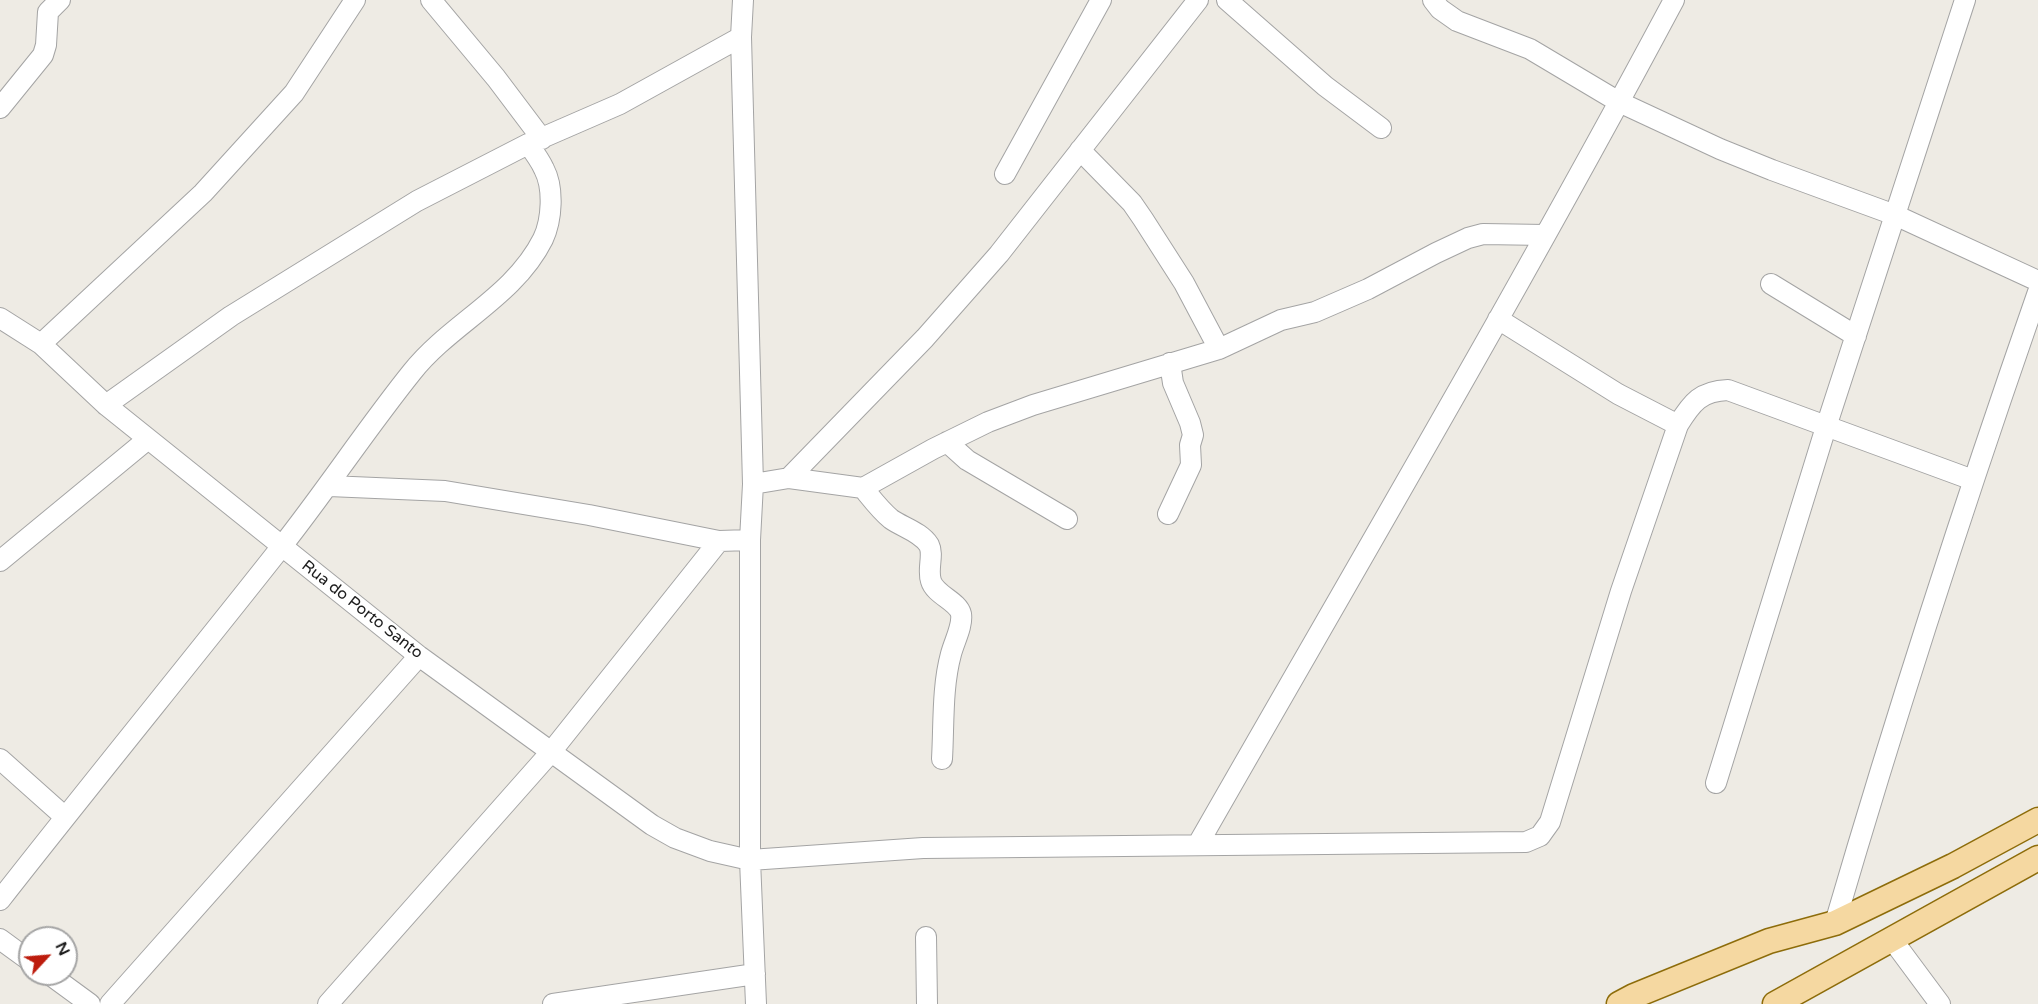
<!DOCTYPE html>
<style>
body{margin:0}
#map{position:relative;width:2038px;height:1004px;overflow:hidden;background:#eeebe4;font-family:"Varela Round",sans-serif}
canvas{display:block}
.north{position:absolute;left:18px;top:926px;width:60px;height:60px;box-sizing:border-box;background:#fff;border:2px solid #a5a5a5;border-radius:50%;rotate:64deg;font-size:16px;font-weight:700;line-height:24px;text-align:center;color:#1d1d1d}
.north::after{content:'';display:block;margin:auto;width:21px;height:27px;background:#bd1c0d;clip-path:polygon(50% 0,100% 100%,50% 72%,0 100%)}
</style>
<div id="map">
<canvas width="2038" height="1004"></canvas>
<div class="north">N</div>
</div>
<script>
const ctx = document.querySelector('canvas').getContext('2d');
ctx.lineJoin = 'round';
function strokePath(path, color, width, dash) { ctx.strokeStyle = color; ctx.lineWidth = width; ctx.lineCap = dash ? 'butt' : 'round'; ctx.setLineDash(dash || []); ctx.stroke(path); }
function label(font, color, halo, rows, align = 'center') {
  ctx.font = font + ' "Varela Round",sans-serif'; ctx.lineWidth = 4.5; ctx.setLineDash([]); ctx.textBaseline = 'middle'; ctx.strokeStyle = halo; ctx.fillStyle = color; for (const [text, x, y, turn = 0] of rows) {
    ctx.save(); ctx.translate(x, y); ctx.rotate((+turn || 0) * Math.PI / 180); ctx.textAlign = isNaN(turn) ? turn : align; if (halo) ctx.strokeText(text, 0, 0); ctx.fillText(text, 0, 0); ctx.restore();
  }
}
const minor = new Path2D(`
 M 431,0 L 496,78 L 542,139
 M 743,0 L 741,37 L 753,484 L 750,540 L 750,860 L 756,1004
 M 1227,0 L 1325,86 L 1381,128
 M 1433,0 L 1440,9 L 1457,21 L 1530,49 L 1619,102 L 1720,149 L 1772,170 L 1895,215 L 2038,281
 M 0,108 L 43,55 L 46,45 L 48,12 L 60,0
 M 1080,150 L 1132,203 L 1143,219 L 1184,283 L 1219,349
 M 1005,174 L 1101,0
 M 1771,284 L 1856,336
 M 0,318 L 41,344 L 106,405 L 419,656 L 652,825 L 675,838 L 710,851 L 750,860 L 923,848 L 1526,842 L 1540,836 L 1550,822 L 1621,591 L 1678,425 C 1692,402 1701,391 1728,390 L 1973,480
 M 1498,319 L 1618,394 L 1678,425
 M 41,344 L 203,193 L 294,93 L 355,0
 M 106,405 L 231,316 L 417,201 L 528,144 L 620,104 L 741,37
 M 947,442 L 967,460 L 1067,519
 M 789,478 L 863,488 L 933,449 L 988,422 L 1033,405 L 1219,349 L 1281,320 L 1315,312 L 1368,289 L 1436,253 L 1468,238 L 1483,234 L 1545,235
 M 753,484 L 789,478 L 925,338 L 999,254 L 1198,0
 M 329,486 L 445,491 L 589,515 L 719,541
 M 863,488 C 872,499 880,510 891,519 C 902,527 921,532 929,545 C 934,555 927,569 931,581 C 935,595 958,601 961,614 C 963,626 954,642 951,654 C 942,687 944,724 942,759
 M 1168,514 L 1191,465 L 1190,445 L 1193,435 L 1190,423 L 1173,383 L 1170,363
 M 0,561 L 148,439
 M 0,759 L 65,817
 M 1716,783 L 1826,427 L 1965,0
 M 1198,844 C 1358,564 1522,285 1674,0
 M 0,900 C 93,781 189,664 282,546 C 327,489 367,428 412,372 C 451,323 514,297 543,239 C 552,220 554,188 544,169 C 540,160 534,152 528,144
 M 1835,923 C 1897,711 1965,501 2038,292
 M 926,937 L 927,1004
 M 1891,938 L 1940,1004
 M 0,939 L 30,961
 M 49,974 L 90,1004
 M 110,1004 L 419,656
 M 328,1004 L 551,752 L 719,541 L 750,540
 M 553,1004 L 755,974`);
const major = new Path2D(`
 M 1619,1004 L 1634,996 L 1769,941 L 1835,923 L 1953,866 L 2038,820
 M 1775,1004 L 2038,858`);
const streetNames = [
 ["Rua do Porto Santo",362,610,38]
];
strokePath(minor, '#a4a4a4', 22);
strokePath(major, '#8d6c0a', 27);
strokePath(minor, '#fff', 20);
strokePath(major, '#f5d8a1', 24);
label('16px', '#1d1d1d', '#fff', streetNames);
</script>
